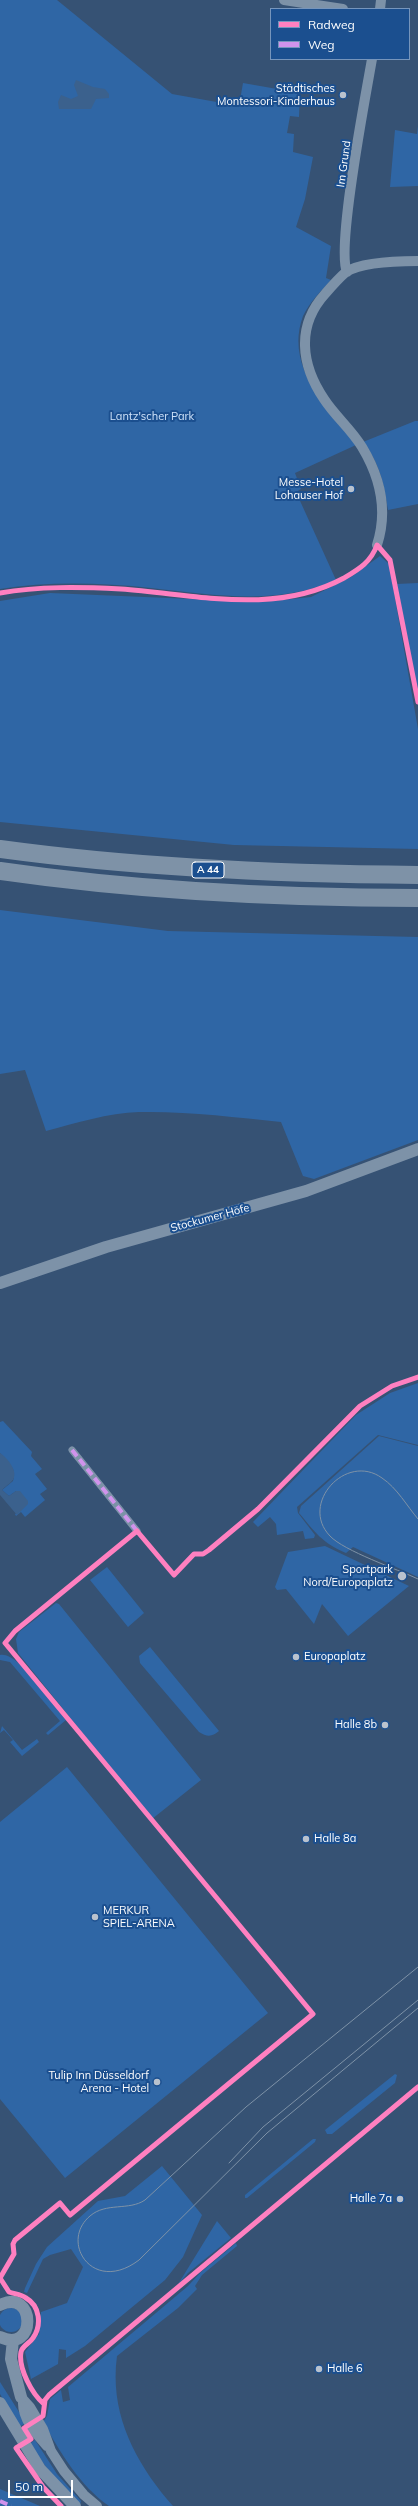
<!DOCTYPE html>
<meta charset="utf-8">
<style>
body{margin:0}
#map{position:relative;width:418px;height:2506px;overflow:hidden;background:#365274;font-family:Mulish,sans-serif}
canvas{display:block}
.legend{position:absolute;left:270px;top:8px;width:140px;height:52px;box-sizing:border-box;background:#1b4f8f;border:1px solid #7695bc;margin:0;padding:5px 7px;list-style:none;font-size:12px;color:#fff}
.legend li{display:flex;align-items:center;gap:8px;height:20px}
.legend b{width:20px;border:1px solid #7695bc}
.scale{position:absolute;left:8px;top:2480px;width:65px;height:18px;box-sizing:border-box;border:2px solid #fff;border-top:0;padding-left:5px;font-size:12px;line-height:14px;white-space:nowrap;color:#fff;-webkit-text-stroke:3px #1b4f8f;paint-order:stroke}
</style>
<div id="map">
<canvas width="418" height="2506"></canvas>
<ul class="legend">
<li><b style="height:5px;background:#ff80c0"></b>Radweg</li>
<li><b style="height:5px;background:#d193ec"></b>Weg</li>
</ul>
<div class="scale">50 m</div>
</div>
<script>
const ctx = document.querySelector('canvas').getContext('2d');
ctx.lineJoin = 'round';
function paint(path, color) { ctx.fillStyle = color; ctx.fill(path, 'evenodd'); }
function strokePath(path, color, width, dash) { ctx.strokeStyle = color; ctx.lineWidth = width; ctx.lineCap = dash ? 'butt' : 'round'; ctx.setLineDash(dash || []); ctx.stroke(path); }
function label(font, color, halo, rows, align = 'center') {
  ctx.font = font + ' Mulish,sans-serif'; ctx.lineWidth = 4; ctx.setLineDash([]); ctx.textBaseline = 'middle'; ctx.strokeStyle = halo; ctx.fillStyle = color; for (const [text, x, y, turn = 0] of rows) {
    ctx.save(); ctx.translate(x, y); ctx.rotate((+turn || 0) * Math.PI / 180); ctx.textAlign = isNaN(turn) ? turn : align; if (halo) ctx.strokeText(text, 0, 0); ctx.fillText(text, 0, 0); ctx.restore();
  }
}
const green = new Path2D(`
 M 0,0 L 57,0 L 172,94 L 239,106 L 243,83 L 300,93 L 299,117 L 290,116 L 287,133 L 294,134 L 293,152 L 313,157 L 305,199 L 296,227 L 331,246 L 326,278 L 331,280 C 321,291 309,303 303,316 C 284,367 328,410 356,445 L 295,473 L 301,489 L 296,492 L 336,580 C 277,606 214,595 151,588 C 102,583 49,581 0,589 Z
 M 418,126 L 418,186 L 390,187 L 395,130 L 417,134 Z
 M 415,421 L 418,421 L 418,504 L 388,510 C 384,485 380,463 363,442 Z
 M 380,556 L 389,564 L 418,729 L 418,849 L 234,845 L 0,822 L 0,601 L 50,593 L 263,602 L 311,597 L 351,577 Z
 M 418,583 L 418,695 L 397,584 Z
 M 0,910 L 168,931 L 418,937 L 418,1140 L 314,1179 L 303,1176 L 281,1122 C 234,1117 186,1111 139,1112 C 108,1113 76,1123 46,1131 L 25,1070 L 0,1074 Z
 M 418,1383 L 418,1445 L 378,1435 L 297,1507 L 298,1513 L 315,1535 L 314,1538 L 305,1539 L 303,1531 L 277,1535 L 276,1524 L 270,1517 L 258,1527 L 253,1522 L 356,1415 L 390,1393 Z
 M 3,1421 L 32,1452 L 31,1456 L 42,1469 L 35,1474 L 47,1489 L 40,1494 L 45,1500 L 25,1517 L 21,1512 L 16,1516 L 15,1514 L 20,1511 L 16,1491 L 9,1496 L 2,1490 L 13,1481 L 14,1476 L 13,1469 L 0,1453 L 0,1422 Z
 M 379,1436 L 418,1446 L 418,1577 L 353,1547 L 346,1553 C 321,1542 316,1533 299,1513 L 301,1506 Z
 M 325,1546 L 409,1586 L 348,1636 L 322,1604 L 314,1624 L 286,1589 L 277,1590 L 275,1587 L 288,1552 Z
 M 107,1567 L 144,1613 L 128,1627 L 90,1580 Z
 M 56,1603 L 59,1604 L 201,1780 L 152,1819 L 18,1653 L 16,1639 L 19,1632 Z
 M 150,1647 L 219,1731 C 212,1737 207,1737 199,1732 L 140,1663 L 139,1656 Z
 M 0,1655 C 19,1651 54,1706 66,1720 L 48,1735 L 46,1733 L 60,1721 L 10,1662 L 0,1660 Z
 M 2,1726 L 22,1750 L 37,1739 L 39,1742 L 22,1756 L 10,1742 L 13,1740 L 4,1730 L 0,1733 Z
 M 67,1767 L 268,2013 L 65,2178 L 0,2099 L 0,1822 Z
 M 395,2074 L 397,2075 L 395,2083 L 332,2134 L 327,2134 L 325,2130 Z
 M 313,2139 L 316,2139 L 315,2142 L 247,2198 L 245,2198 L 245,2195 Z
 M 162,2166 L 202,2215 L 183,2257 L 165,2280 L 85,2346 L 66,2358 L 66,2350 L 59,2349 L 58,2364 L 31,2379 L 25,2352 L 39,2334 L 41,2312 L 67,2303 L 83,2267 L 71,2249 L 50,2255 L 43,2259 L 27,2293 L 24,2292 L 25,2288 L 36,2264 L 47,2247 L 98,2201 L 125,2196 Z
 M 217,2221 L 231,2238 L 188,2273 L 177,2286 Z
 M 236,2243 L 237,2246 L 202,2275 L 195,2286 L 197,2289 L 178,2308 L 117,2356 C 109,2414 136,2464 173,2506 L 109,2506 C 79,2485 61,2453 43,2422 L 47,2416 L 50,2399 L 61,2390 L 63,2402 L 70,2400 L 68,2387 L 188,2286 L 201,2272 Z
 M-1 2320a12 12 0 1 1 24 0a12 12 0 1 1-24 0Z
 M 0,2382 L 26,2423 L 19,2427 L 0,2394 Z
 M 35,2440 L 57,2474 L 81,2501 L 80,2505 L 63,2490 L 29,2444 Z
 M 0,2489 L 40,2506 L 0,2506 Z`);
const water = new Path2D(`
 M 76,80 L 93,87 L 105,89 L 109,94 L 109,98 L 96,99 L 91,109 L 59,109 L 58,102 L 61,95 L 71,99 L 78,96 L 74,85 Z
 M 0,1453 C 7,1457 20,1473 12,1481 C 9,1485 5,1486 2,1490 L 9,1496 L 16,1491 L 20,1491 L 28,1501 L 28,1504 L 17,1515 L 0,1495 Z`);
const pedestrian = new Path2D(`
 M 72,1450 L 137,1531`);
const minor = new Path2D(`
 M 284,0 L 343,9
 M 380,9 L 381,0
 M 347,272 C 336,248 366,94 372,59
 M 377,545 C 388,511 380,477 362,447 C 351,429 335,416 324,399 C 301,365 296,326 325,294 C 331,287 339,278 346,272 C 362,262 399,261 418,261
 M 21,2397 L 30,2407 L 43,2429 L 51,2451 L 64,2471 L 84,2495 L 97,2506
 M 23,2401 C 22,2419 36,2434 47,2446`);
const tertiary = new Path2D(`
 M 0,1283 L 106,1247 L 306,1191 L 418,1149
 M 0,2305 C 36,2287 37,2355 0,2337
 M 13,2340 L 11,2359 L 21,2397
 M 0,2403 L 40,2469 L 75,2506`);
const motorway = new Path2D(`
 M 0,849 C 139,868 278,874 418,875
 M 0,871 C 138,891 278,898 418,898`);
const tram = new Path2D(`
 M 418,1519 C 407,1506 397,1488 382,1478 C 346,1452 299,1504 330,1536 C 344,1551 397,1569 418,1579
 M 418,1967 L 246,2107 L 145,2200 C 129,2211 106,2202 90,2216 C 59,2242 93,2295 139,2260 L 267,2133 L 418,2008
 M 229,2163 L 263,2127 L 418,2000`);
const quiet = new Path2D(`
 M 72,1450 L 137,1531
 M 0,2501 L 11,2506`);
const cycleway = new Path2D(`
 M 0,593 C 39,586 81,587 121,589 C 195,594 274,616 344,578 C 359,569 371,562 377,545 L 390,560 L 418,702
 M 44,2404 C 32,2394 18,2368 21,2352 C 22,2346 30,2343 33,2338 C 42,2325 40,2306 26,2298 C 21,2294 14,2294 9,2292 L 0,2278 L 14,2254 L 13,2244 L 15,2240 L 60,2203 L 70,2215 L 313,2014 L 5,1643 L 15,1631 L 137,1531 L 174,1575 L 194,1554 L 203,1554 L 209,1550 L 258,1509 L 360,1406 L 392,1386 L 418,1377
 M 61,2506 L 43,2487 L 16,2448 L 31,2439 L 24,2428 L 43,2416 L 45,2400 L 49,2395 L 418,2087`);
const markers = [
 [343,95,4,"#b9c2ce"],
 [351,489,4,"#b9c2ce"],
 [402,1576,5,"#b9c2ce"],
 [296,1657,4,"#b9c2ce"],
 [385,1725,4,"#b9c2ce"],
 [306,1839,4,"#b9c2ce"],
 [95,1917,4,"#b9c2ce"],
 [157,2082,4,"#b9c2ce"],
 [400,2199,4,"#b9c2ce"],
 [319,2369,4,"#b9c2ce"]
];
const shields = [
 [208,870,32]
];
const shieldNames = [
 ["A 44",208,870]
];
const poiNames = [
 ["Städtisches",335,89],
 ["Montessori-Kinderhaus",335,102],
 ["Messe-Hotel",343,483],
 ["Lohauser Hof",343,496],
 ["Sportpark",393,1570],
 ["Nord/Europaplatz",393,1583],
 ["Europaplatz",304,1657,"left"],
 ["Halle 8b",377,1725],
 ["Halle 8a",314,1839,"left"],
 ["MERKUR",103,1911,"left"],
 ["SPIEL-ARENA",103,1924,"left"],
 ["Tulip Inn Düsseldorf",149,2076],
 ["Arena - Hotel",149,2089],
 ["Halle 7a",392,2199],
 ["Halle 6",327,2369,"left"]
];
const streetNames = [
 ["Im Grund",344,164,-82],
 ["Stockumer Höfe",210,1218,-15]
];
const parkNames = [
 ["Lantz'scher Park",152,417]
];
paint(green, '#2f66a5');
paint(water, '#3b618d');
strokePath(pedestrian, '#7d92a8', 7);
strokePath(minor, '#7d92a8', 10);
strokePath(tertiary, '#7d92a8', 12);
strokePath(motorway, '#7e92a7', 18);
strokePath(tram, '#7e92a7', 1);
strokePath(quiet, '#d193ec', 4, [8, 4]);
strokePath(cycleway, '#ff80c0', 5);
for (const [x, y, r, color] of markers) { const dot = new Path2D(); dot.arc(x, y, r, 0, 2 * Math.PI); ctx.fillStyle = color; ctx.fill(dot); strokePath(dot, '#1b4f8f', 1.5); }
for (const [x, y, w] of shields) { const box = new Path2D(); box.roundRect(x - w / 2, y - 8, w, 16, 3); ctx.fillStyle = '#1b4f8f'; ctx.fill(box); strokePath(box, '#fff', 1); }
label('bold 10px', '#fff', null, shieldNames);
label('11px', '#fff', '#1b4f8f', poiNames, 'right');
label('11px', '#fff', '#1b4f8f', streetNames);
label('11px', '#cfe3fa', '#1b4f8f', parkNames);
</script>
